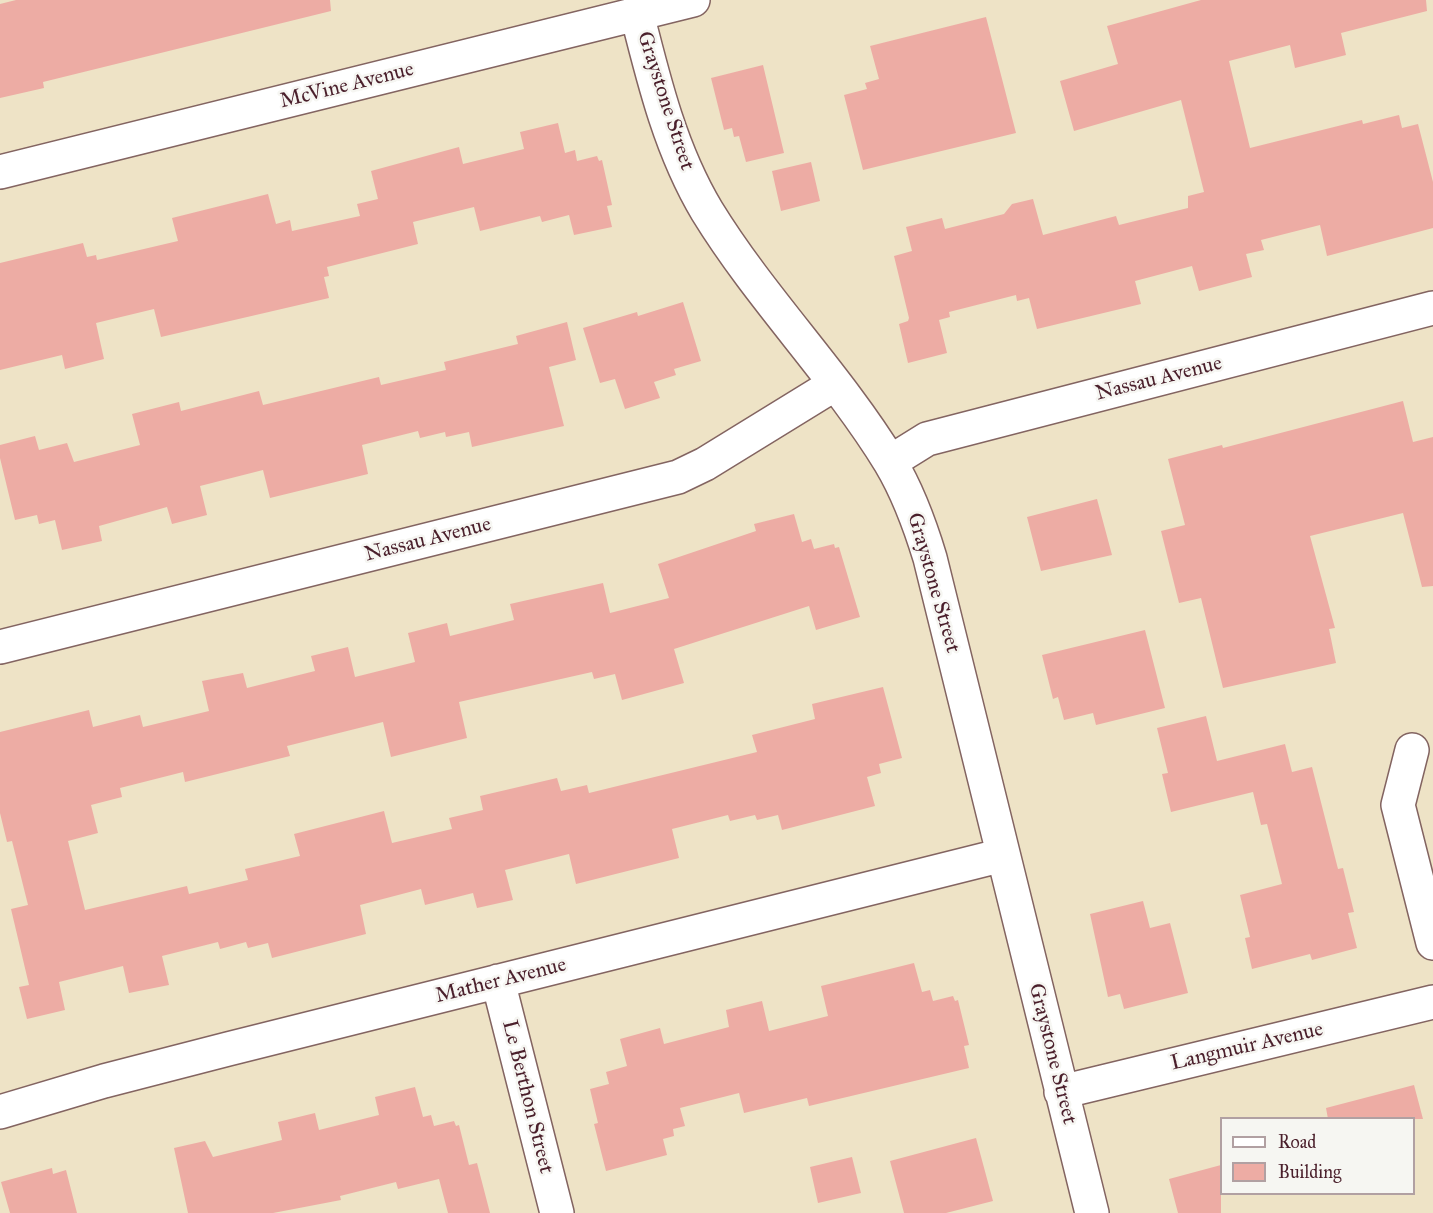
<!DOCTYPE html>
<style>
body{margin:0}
#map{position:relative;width:1433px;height:1213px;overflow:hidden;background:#eee3c6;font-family:"IM FELL Great Primer",serif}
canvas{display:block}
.legend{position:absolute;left:1220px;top:1117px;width:195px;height:78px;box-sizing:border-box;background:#f6f6f2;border:2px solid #b1a0a2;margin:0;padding:8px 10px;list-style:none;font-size:18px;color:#4a1f2b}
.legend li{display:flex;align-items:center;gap:12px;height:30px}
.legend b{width:30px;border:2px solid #b1a0a2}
</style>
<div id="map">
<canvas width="1433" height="1213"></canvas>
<ul class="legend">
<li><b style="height:8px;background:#fff"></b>Road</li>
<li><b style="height:16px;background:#edaca4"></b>Building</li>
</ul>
</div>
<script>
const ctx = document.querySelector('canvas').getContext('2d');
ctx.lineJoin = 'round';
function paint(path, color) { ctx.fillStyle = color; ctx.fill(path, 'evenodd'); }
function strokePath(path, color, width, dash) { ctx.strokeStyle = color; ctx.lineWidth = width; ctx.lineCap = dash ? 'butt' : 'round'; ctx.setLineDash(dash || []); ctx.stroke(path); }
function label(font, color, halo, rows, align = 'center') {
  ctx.font = font + ' "IM FELL Great Primer",serif'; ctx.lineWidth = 5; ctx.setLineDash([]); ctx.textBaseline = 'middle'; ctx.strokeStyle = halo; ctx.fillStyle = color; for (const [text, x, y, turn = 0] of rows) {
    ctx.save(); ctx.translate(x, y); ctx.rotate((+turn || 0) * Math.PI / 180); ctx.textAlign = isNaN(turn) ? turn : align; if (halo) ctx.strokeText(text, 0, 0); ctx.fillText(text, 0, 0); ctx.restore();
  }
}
const building = new Path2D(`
 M 16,0 L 330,0 L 331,11 L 43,82 L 44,88 L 0,98 L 0,4 Z
 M 1201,0 L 1426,0 L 1427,11 L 1341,33 L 1346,55 L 1295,68 L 1290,45 L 1229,61 L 1250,148 L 1362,120 L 1363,124 L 1399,115 L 1402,128 L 1418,124 L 1433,182 L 1433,228 L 1327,256 L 1320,225 L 1261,240 L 1264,250 L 1246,254 L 1252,277 L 1199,291 L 1192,266 L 1135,281 L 1141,304 L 1037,329 L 1029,298 L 1017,301 L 1016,295 L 949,312 L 950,317 L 939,320 L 947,353 L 908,363 L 899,324 L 908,321 L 909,318 L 894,256 L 912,251 L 906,227 L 942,218 L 945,229 L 1004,214 L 1012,204 L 1033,199 L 1043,235 L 1116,216 L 1119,225 L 1188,208 L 1188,196 L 1204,192 L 1181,100 L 1074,131 L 1060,81 L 1118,64 L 1107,26 Z
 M 986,17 L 1016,133 L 863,170 L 844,95 L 867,89 L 865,83 L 879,79 L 870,46 Z
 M 763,65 L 784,153 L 746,162 L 739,136 L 734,137 L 732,128 L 724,130 L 711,78 Z
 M 558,123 L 565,153 L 575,150 L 577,161 L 597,156 L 599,161 L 602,160 L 612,205 L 607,206 L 612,227 L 574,235 L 569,215 L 542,222 L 540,216 L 480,231 L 474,207 L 413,222 L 418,244 L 327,267 L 329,276 L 324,277 L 329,298 L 161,337 L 154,309 L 96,323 L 104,359 L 65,369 L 62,355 L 0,370 L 0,263 L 83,243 L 87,257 L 96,255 L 97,260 L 178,241 L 172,218 L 268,194 L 276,224 L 290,220 L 292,231 L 360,216 L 357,204 L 378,199 L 371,171 L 459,147 L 463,164 L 524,149 L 520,132 Z
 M 811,162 L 820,201 L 781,211 L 772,171 Z
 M 683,302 L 701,361 L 674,369 L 676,375 L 654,382 L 660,398 L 625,409 L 615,379 L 600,383 L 583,328 L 637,312 L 638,316 Z
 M 567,322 L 576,360 L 549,367 L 564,426 L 472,447 L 469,432 L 446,437 L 445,432 L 420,438 L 418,431 L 362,445 L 368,474 L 270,498 L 263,470 L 200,486 L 207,515 L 172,524 L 167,507 L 99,526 L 102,541 L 62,550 L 55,520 L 39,524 L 37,515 L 15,520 L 0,458 L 0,445 L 35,436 L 39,450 L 67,443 L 74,462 L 140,445 L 132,414 L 179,402 L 181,411 L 259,391 L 263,405 L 379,377 L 381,385 L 446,370 L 444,362 L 518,344 L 516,336 Z
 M 1403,401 L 1413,442 L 1433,437 L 1433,586 L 1422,587 L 1403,513 L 1310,536 L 1335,628 L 1329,629 L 1336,663 L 1223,688 L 1201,598 L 1179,603 L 1161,531 L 1185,525 L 1168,459 L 1222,445 L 1223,448 Z
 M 1097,499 L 1112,555 L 1041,571 L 1027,517 Z
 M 794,514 L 802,542 L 811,539 L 814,549 L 834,544 L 835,548 L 839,547 L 860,617 L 816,630 L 809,606 L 674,649 L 684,683 L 622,700 L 615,674 L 594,679 L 592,672 L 459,702 L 467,738 L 391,757 L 383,722 L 287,746 L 290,756 L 185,782 L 183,772 L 120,788 L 122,797 L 91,805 L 98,833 L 68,841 L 85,910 L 187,886 L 189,894 L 248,880 L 245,869 L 300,856 L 294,834 L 384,811 L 392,843 L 452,829 L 449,818 L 483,810 L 480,796 L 557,778 L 561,791 L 587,785 L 589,793 L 757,752 L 752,735 L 815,719 L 812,704 L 883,687 L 902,758 L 879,764 L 881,773 L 867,777 L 875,806 L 782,830 L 778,815 L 757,820 L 755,815 L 730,821 L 728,815 L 672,829 L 679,858 L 576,884 L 569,854 L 505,870 L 513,900 L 477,908 L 473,893 L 425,905 L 421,889 L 360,905 L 366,934 L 272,958 L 268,943 L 248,948 L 246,942 L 220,949 L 218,942 L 162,956 L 169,985 L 129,993 L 123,966 L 59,982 L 65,1010 L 27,1019 L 19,987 L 29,985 L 11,909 L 28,905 L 12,841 L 7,842 L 0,813 L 0,732 L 89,710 L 93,727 L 140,715 L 143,727 L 209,711 L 202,681 L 243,673 L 247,688 L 315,671 L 311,656 L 348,647 L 355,677 L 415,662 L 408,633 L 447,623 L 450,636 L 514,620 L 510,604 L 603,583 L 610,613 L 669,598 L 658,564 L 756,531 L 754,524 Z
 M 1145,630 L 1165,708 L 1096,725 L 1093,713 L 1064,720 L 1058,697 L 1053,699 L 1042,655 Z
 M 1206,716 L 1217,761 L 1285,744 L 1292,772 L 1312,767 L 1338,869 L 1343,868 L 1354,912 L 1348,913 L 1357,948 L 1312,960 L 1310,954 L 1252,969 L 1245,938 L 1250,937 L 1240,895 L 1282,884 L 1267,824 L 1261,825 L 1253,792 L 1171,812 L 1162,774 L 1168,773 L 1157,728 Z
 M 1143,901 L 1150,928 L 1170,923 L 1188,993 L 1124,1009 L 1120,994 L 1108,997 L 1090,914 Z
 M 914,963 L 922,992 L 930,990 L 933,1001 L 953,996 L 955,1001 L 958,1000 L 969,1045 L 964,1046 L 969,1068 L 809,1106 L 807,1098 L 744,1113 L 739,1093 L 680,1108 L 685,1126 L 673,1129 L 674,1136 L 663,1139 L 667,1155 L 606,1171 L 594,1124 L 598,1123 L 590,1089 L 609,1084 L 606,1072 L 627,1066 L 620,1039 L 660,1028 L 664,1044 L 729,1027 L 726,1010 L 762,1001 L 769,1031 L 828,1016 L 821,986 Z
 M 1414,1085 L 1423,1119 L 1328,1119 L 1326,1108 Z
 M 415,1087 L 423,1117 L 431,1115 L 434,1126 L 454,1121 L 456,1126 L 459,1125 L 469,1165 L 477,1163 L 490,1213 L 448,1213 L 439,1179 L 398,1189 L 396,1182 L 340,1196 L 341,1200 L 273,1213 L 188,1213 L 174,1148 L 205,1141 L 213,1157 L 282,1140 L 278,1122 L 315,1113 L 319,1130 L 379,1115 L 375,1097 Z
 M 976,1138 L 993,1201 L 946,1213 L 904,1213 L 890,1161 Z
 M 852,1157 L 861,1193 L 818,1203 L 810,1167 Z
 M 1221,1165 L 1221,1213 L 1178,1213 L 1169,1179 Z
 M 52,1168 L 53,1174 L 66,1170 L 77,1213 L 10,1213 L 1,1182 Z`);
const minor = new Path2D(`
 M 637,14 C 654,82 671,151 707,211 C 761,299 836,374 890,462 C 908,492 920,525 930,558 L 1092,1213
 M 0,172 L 693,0
 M 890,462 L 927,439 L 1433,308
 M 0,647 L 678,477 L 705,464 L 835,384
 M 1412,750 L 1398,805 L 1433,943
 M 498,981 L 557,1213
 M 1061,1092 L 1433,1002
 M 0,1112 L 104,1081 L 228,1049 L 1003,855`);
const streetNames = [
 ["McVine Avenue",347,86,-14],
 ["Graystone Street",665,101,72],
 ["Nassau Avenue",1159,379,-14],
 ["Nassau Avenue",428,540,-14],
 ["Graystone Street",933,583,74],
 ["Mather Avenue",501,981,-14],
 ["Langmuir Avenue",1247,1047,-13],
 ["Graystone Street",1052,1054,76],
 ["Le Berthon Street",527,1097,76]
];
paint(building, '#edaca4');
strokePath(minor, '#836461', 36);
strokePath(minor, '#fff', 33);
label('21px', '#4a1f2b', '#f6f6f2', streetNames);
</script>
